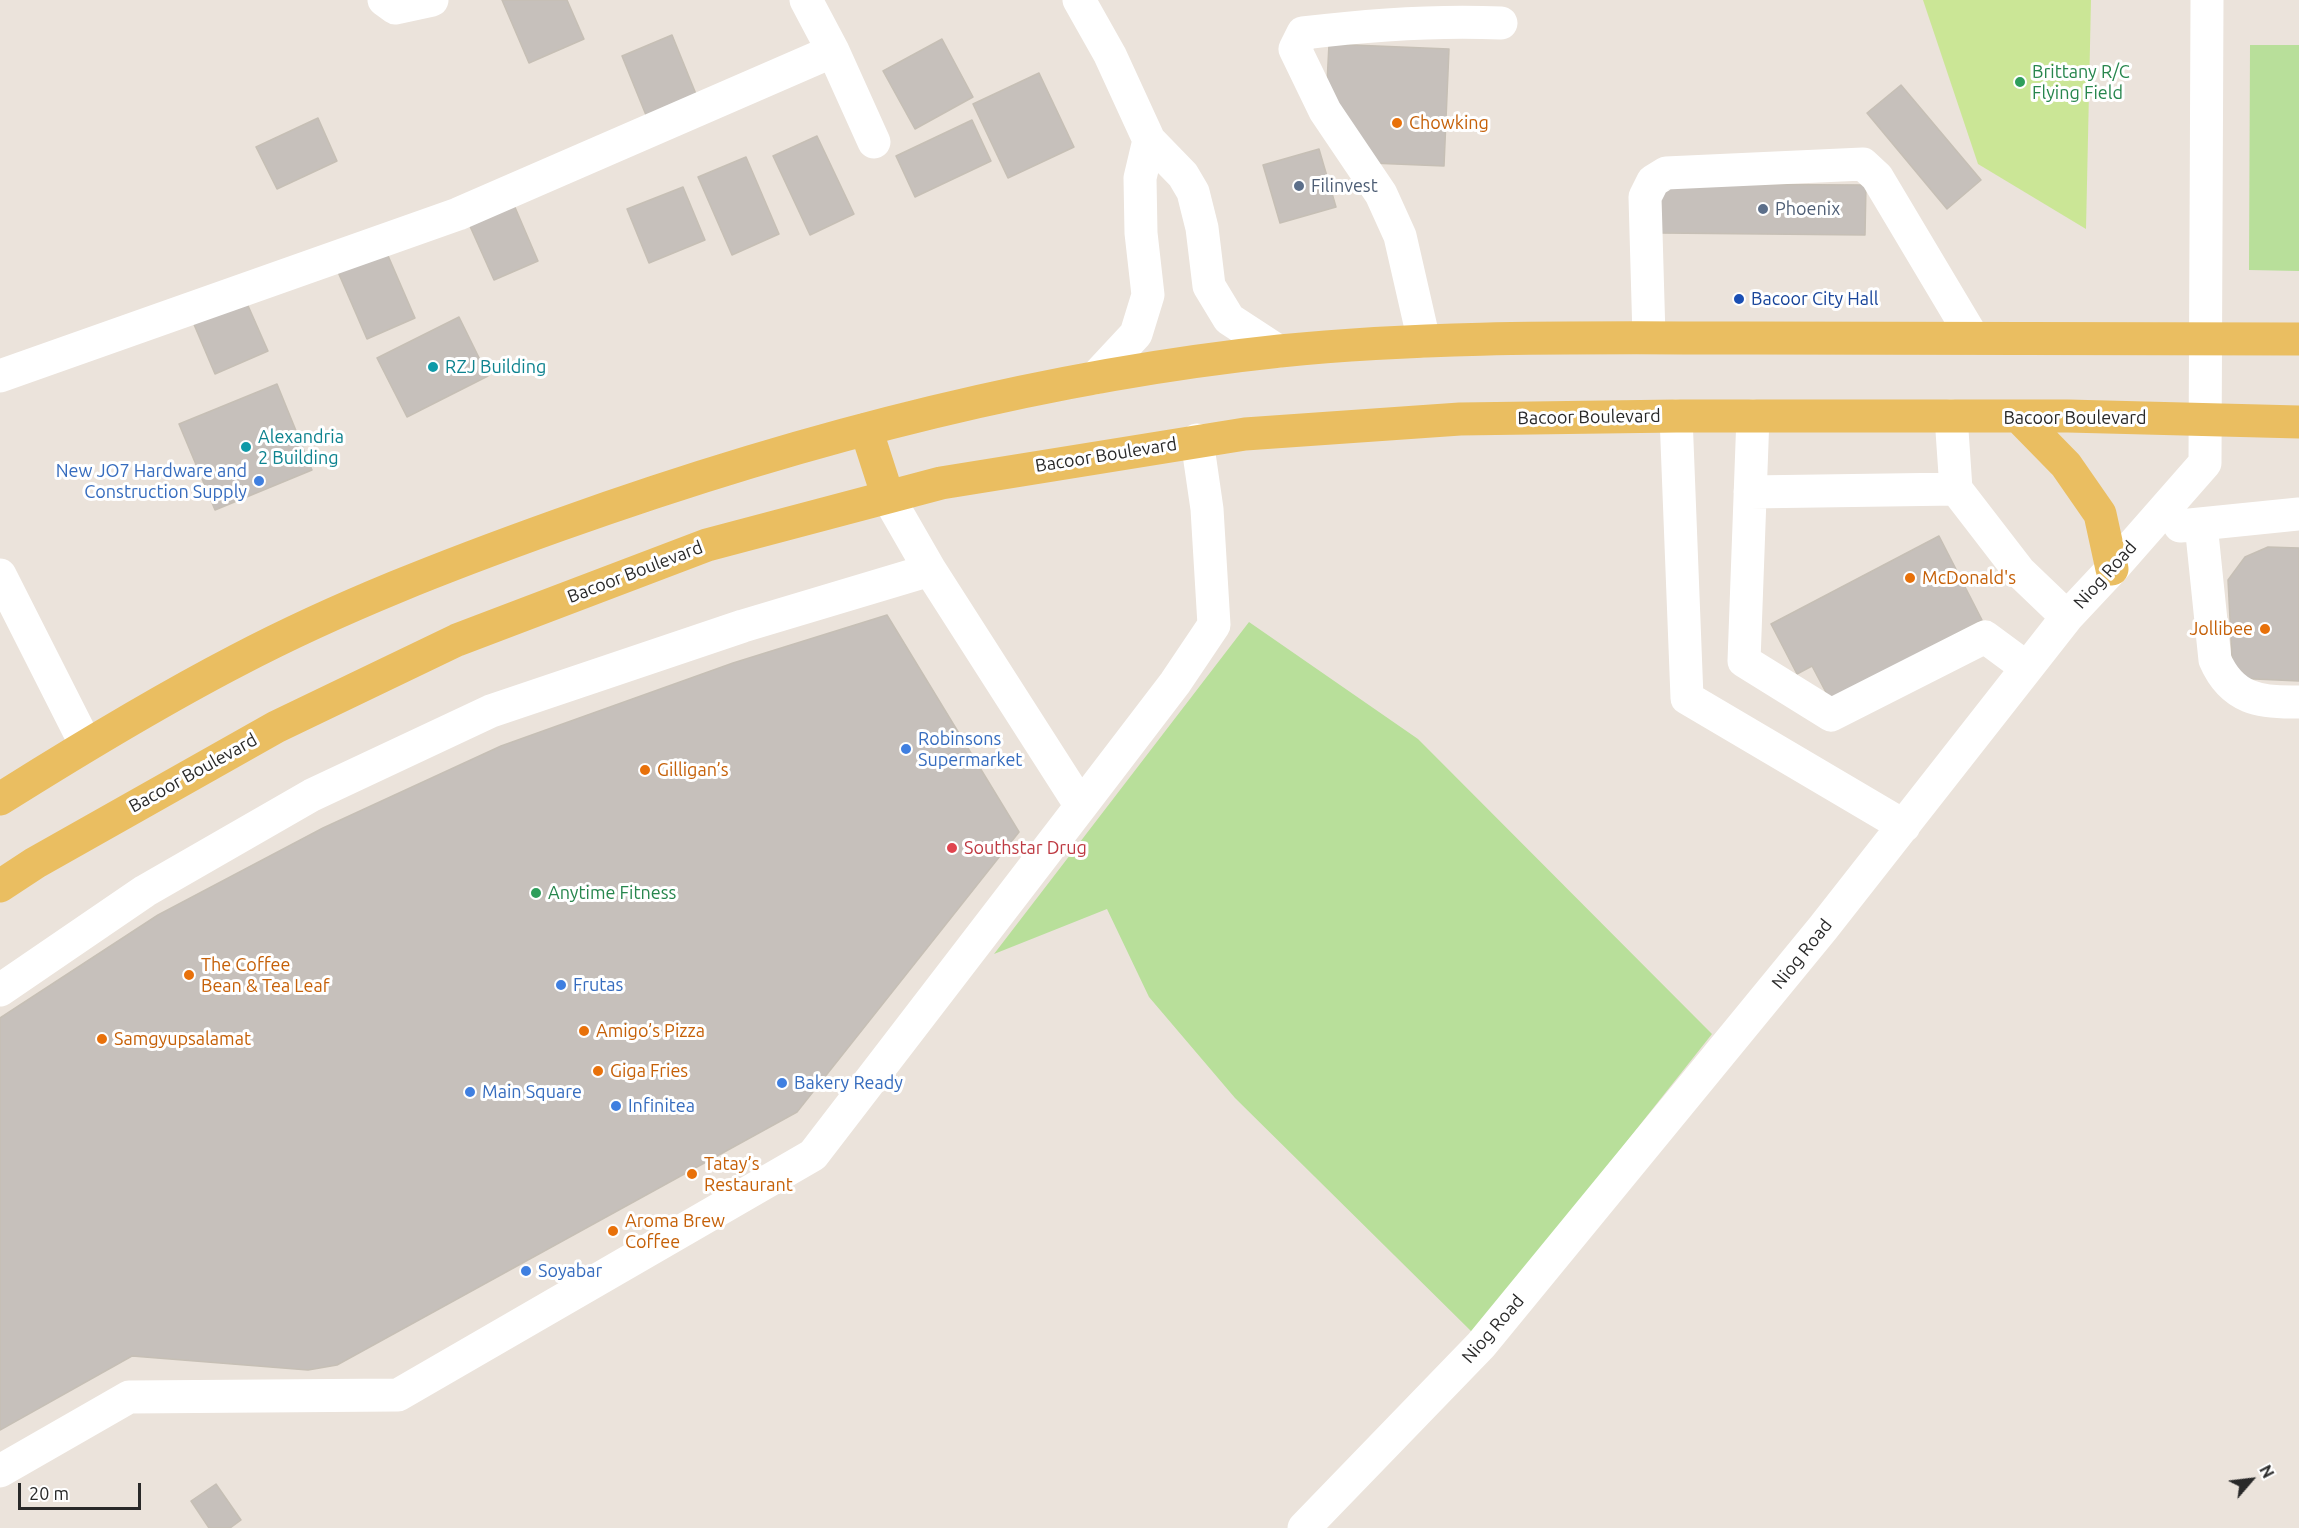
<!DOCTYPE html>
<meta charset="utf-8">
<style>
body{margin:0}
#map{position:relative;width:2299px;height:1528px;overflow:hidden;background:#ebe3db;font-family:Ubuntu,sans-serif}
canvas{display:block}
.north{position:absolute;left:2221px;top:1450px;width:60px;height:60px;-webkit-text-stroke:4px #fff;paint-order:stroke;rotate:62deg;font-size:16px;font-weight:700;line-height:24px;text-align:center;color:#292929}
.north::after{content:'';display:block;margin:auto;width:21px;height:27px;background:#292929;clip-path:polygon(50% 0,100% 100%,50% 72%,0 100%)}
.scale{position:absolute;left:18px;top:1483px;width:123px;height:27px;box-sizing:border-box;border:3px solid #292929;border-top:0;padding-left:8px;font-size:18px;line-height:21px;white-space:nowrap;color:#292929;-webkit-text-stroke:4px #fff;paint-order:stroke}
</style>
<div id="map">
<canvas width="2299" height="1528"></canvas>
<div class="north">N</div>
<div class="scale">20 m</div>
</div>
<script>
const ctx = document.querySelector('canvas').getContext('2d');
ctx.lineJoin = 'round';
function paint(path, color) { ctx.fillStyle = color; ctx.fill(path, 'evenodd'); }
function strokePath(path, color, width, dash) { ctx.strokeStyle = color; ctx.lineWidth = width; ctx.lineCap = dash ? 'butt' : 'round'; ctx.setLineDash(dash || []); ctx.stroke(path); }
function label(font, color, halo, rows, align = 'center') {
  ctx.font = font + ' Ubuntu,sans-serif'; ctx.lineWidth = 6; ctx.setLineDash([]); ctx.textBaseline = 'middle'; ctx.strokeStyle = halo; ctx.fillStyle = color; for (const [text, x, y, turn = 0] of rows) {
    ctx.save(); ctx.translate(x, y); ctx.rotate((+turn || 0) * Math.PI / 180); ctx.textAlign = isNaN(turn) ? turn : align; if (halo) ctx.strokeText(text, 0, 0); ctx.fillText(text, 0, 0); ctx.restore();
  }
}
const green = new Path2D(`
 M 2250,45 L 2299,45 L 2299,271 L 2249,270 Z
 M 1249,622 L 1418,739 L 1712,1034 L 1474,1334 L 1235,1098 L 1149,997 L 1107,909 L 994,954 Z`);
const pitch = new Path2D(`
 M 1923,0 L 2091,0 L 2086,229 L 1978,164 Z`);
const building = new Path2D(`
 M 502,0 L 567,0 L 584,39 L 529,63 Z
 M 672,35 L 698,99 L 648,120 L 622,56 Z
 M 942,39 L 973,97 L 915,129 L 883,71 Z
 M 1329,44 L 1449,49 L 1444,166 L 1371,163 L 1327,83 Z
 M 1039,73 L 1074,147 L 1008,178 L 973,104 Z
 M 1901,85 L 1981,180 L 1947,209 L 1867,113 Z
 M 318,118 L 337,161 L 277,189 L 256,147 Z
 M 972,120 L 991,161 L 915,197 L 896,156 Z
 M 817,136 L 854,214 L 810,235 L 773,156 Z
 M 1319,149 L 1336,207 L 1280,223 L 1263,165 Z
 M 746,157 L 779,234 L 732,255 L 698,177 Z
 M 1661,184 L 1866,185 L 1865,235 L 1661,233 Z
 M 683,187 L 705,240 L 649,263 L 627,209 Z
 M 514,205 L 538,261 L 494,280 L 469,224 Z
 M 386,251 L 415,318 L 367,339 L 338,272 Z
 M 242,292 L 268,351 L 215,374 L 190,315 Z
 M 459,317 L 488,376 L 407,417 L 377,358 Z
 M 277,384 L 312,470 L 215,510 L 179,424 Z
 M 1939,536 L 1982,620 L 1830,700 L 1812,666 L 1797,674 L 1771,624 Z
 M 2268,547 L 2299,548 L 2299,681 L 2233,678 L 2228,580 L 2245,557 Z
 M 887,615 L 1019,832 L 797,1112 L 337,1365 L 308,1370 L 132,1356 L 0,1430 L 0,1018 L 158,915 L 323,828 L 501,746 L 733,663 Z
 M 216,1484 L 241,1520 L 230,1528 L 209,1528 L 191,1501 Z`);
const minor = new Path2D(`
 M 384,0 L 395,8 L 432,0
 M 1079,0 L 1110,55 L 1149,140 L 1183,175 L 1193,192 L 1202,228 L 1209,286 L 1229,319 L 1278,351
 M 833,51 L 874,142
 M 1649,337 L 1645,197 L 1653,181 L 1666,173 L 1863,164 L 1877,177 L 1973,338
 M 1424,341 L 1400,236 L 1381,194 L 1325,111 L 1295,49 L 1303,33 C 1368,25 1435,20 1501,23
 M 0,376 L 458,214 L 833,51 L 806,0
 M 1095,378 L 1136,334 L 1148,295 L 1141,233 L 1140,178 L 1149,140
 M 1676,416 L 1687,698 L 1904,826
 M 1753,416 L 1744,661 L 1831,715 L 1985,637 L 2027,668
 M 1951,416 L 1956,489 L 2020,572 L 2067,617
 M 1750,492 L 1956,489
 M 888,497 L 930,570 L 1081,806 L 1175,683 L 1214,625 L 1207,509 L 1197,440
 M 2201,524 L 2215,660 C 2232,699 2260,703 2299,702
 M 2180,526 L 2299,514
 M 0,575 L 86,745
 M 0,990 L 145,891 L 312,795 L 491,711 L 743,626 L 930,570
 M 0,1471 L 129,1397 L 398,1395 L 813,1155 L 1081,806
 M 1304,1528 L 1481,1345 L 1823,928 L 2067,617 L 2112,569 L 2205,463 L 2207,0`);
const major = new Path2D(`
 M 2020,418 L 2066,465 L 2100,514 L 2112,569
 M 866,429 L 888,497
 M 0,799 C 78,750 157,702 238,660 C 341,606 450,564 559,525 C 791,442 1033,377 1280,351 C 1435,335 1591,338 1747,338 C 1931,338 2115,338 2299,339
 M 0,886 L 35,863 L 276,727 L 457,640 L 707,545 L 941,483 L 1245,434 L 1460,419 L 1676,416 L 2068,416 L 2299,422`);
const markers = [
 [2020,82,6,"#2e9e5b"],
 [1397,123,6,"#e8710a"],
 [1299,186,6,"#5c6f8a"],
 [1763,209,6,"#5c6f8a"],
 [1739,299,6,"#1a4fb4"],
 [433,367,6,"#0f9aa8"],
 [246,447,6,"#0f9aa8"],
 [259,481,6,"#3f7fe0"],
 [1910,578,6,"#e8710a"],
 [2265,629,6,"#e8710a"],
 [906,749,6,"#3f7fe0"],
 [645,770,6,"#e8710a"],
 [952,848,6,"#e0444e"],
 [536,893,6,"#2e9e5b"],
 [189,975,6,"#e8710a"],
 [561,985,6,"#3f7fe0"],
 [584,1031,6,"#e8710a"],
 [102,1039,6,"#e8710a"],
 [598,1071,6,"#e8710a"],
 [782,1083,6,"#3f7fe0"],
 [470,1092,6,"#3f7fe0"],
 [616,1106,6,"#3f7fe0"],
 [692,1174,6,"#e8710a"],
 [613,1231,6,"#e8710a"],
 [526,1271,6,"#3f7fe0"]
];
const leisureNames = [
 ["Brittany R/C",2032,72],
 ["Flying Field",2032,93],
 ["Anytime Fitness",548,893]
];
const foodNames = [
 ["Chowking",1409,123],
 ["McDonald's",1922,578],
 ["Jollibee",2253,629,"right"],
 ["Gilligan’s",657,770],
 ["The Coffee",201,965],
 ["Bean & Tea Leaf",201,986],
 ["Amigo’s Pizza",596,1031],
 ["Samgyupsalamat",114,1039],
 ["Giga Fries",610,1071],
 ["Tatay’s",704,1164],
 ["Restaurant",704,1185],
 ["Aroma Brew",625,1221],
 ["Coffee",625,1242]
];
const serviceNames = [
 ["Filinvest",1311,186],
 ["Phoenix",1775,209]
];
const transitNames = [
 ["Bacoor City Hall",1751,299]
];
const cultureNames = [
 ["RZJ Building",445,367],
 ["Alexandria",258,437],
 ["2 Building",258,458]
];
const streetNames = [
 ["Bacoor Boulevard",1589,417,-1],
 ["Bacoor Boulevard",2075,418],
 ["Bacoor Boulevard",1106,455,-9],
 ["Bacoor Boulevard",635,572,-21],
 ["Niog Road",2105,575,-48],
 ["Bacoor Boulevard",193,773,-29],
 ["Niog Road",1802,954,-51],
 ["Niog Road",1493,1329,-49]
];
const shopNames = [
 ["New JO7 Hardware and",247,471,"right"],
 ["Construction Supply",247,492,"right"],
 ["Robinsons",918,739],
 ["Supermarket",918,760],
 ["Frutas",573,985],
 ["Bakery Ready",794,1083],
 ["Main Square",482,1092],
 ["Infinitea",628,1106],
 ["Soyabar",538,1271]
];
const healthNames = [
 ["Southstar Drug",964,848]
];
paint(green, '#b8df9a');
paint(pitch, '#cbe696');
paint(building, '#c6c0bb');
strokePath(building, '#c6bfb5', 1.5);
strokePath(minor, '#fff', 33);
strokePath(major, '#eabe61', 33);
for (const [x, y, r, color] of markers) { const dot = new Path2D(); dot.arc(x, y, r, 0, 2 * Math.PI); ctx.fillStyle = color; ctx.fill(dot); strokePath(dot, '#fff', 2); }
label('18px', '#27864d', '#fff', leisureNames, 'left');
label('18px', '#c56008', '#fff', foodNames, 'left');
label('18px', '#4e5e75', '#fff', serviceNames, 'left');
label('18px', '#164399', '#fff', transitNames, 'left');
label('18px', '#0d838f', '#fff', cultureNames, 'left');
label('18px', '#292929', '#fff', streetNames);
label('18px', '#366cbe', '#fff', shopNames, 'left');
label('18px', '#be3a42', '#fff', healthNames, 'left');
</script>
